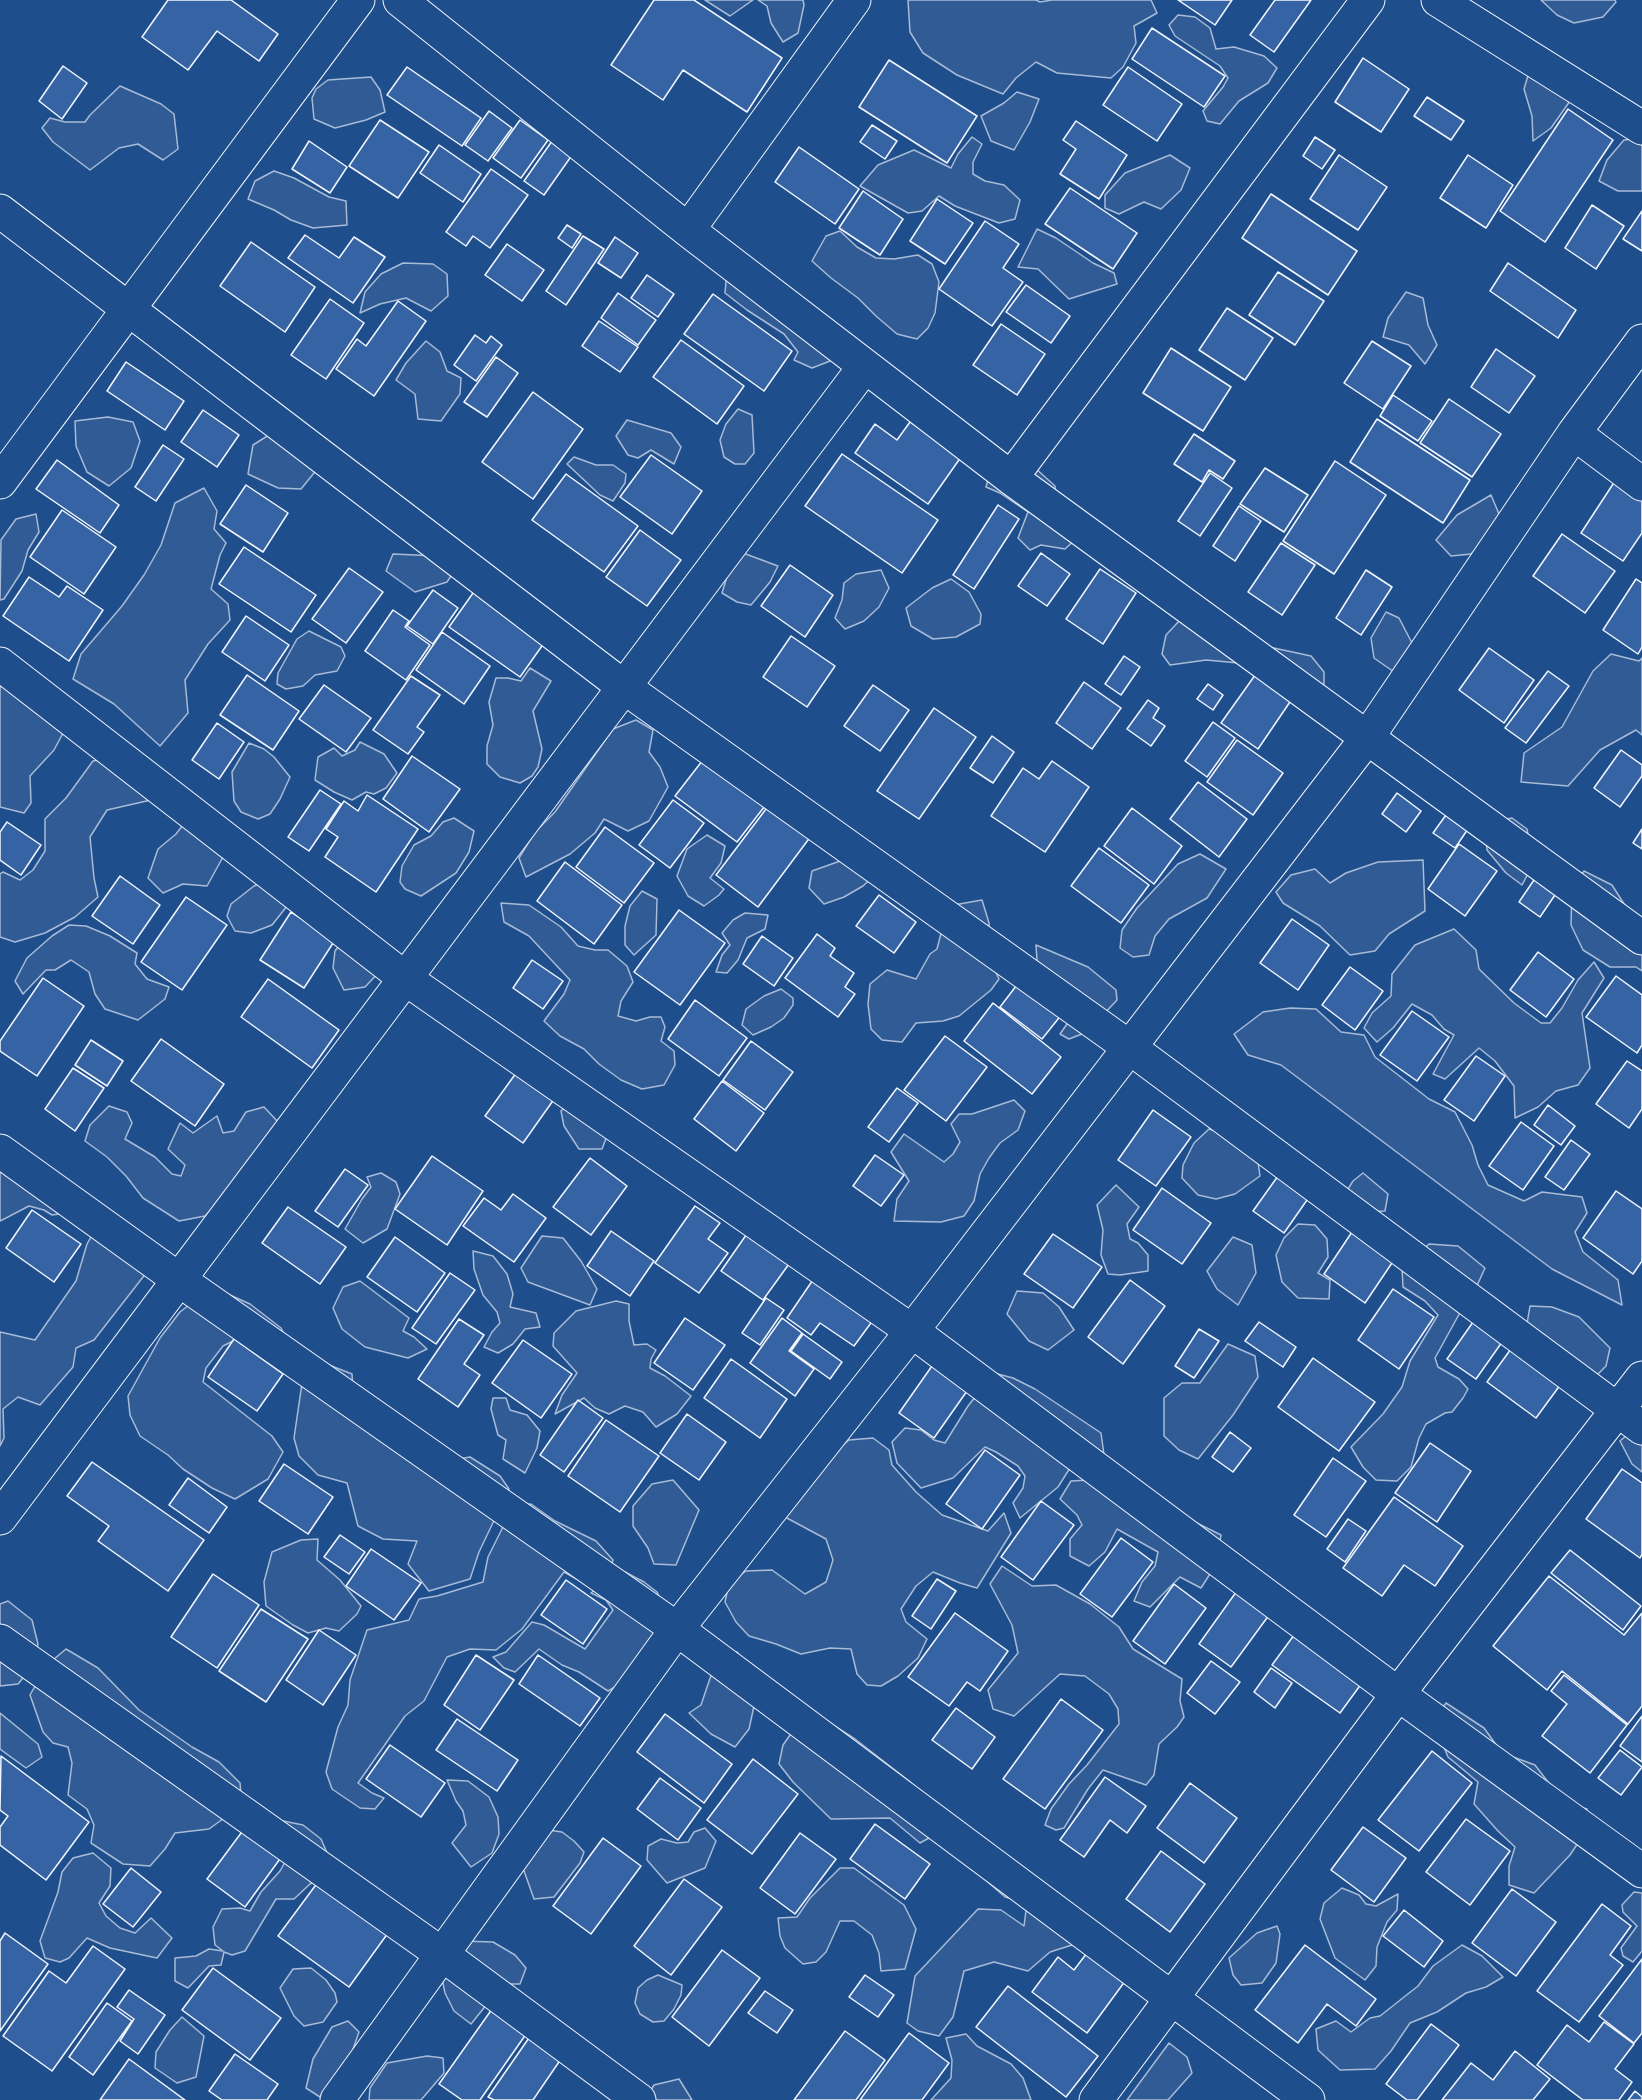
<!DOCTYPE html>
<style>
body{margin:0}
canvas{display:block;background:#1f4e8c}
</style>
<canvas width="1642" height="2100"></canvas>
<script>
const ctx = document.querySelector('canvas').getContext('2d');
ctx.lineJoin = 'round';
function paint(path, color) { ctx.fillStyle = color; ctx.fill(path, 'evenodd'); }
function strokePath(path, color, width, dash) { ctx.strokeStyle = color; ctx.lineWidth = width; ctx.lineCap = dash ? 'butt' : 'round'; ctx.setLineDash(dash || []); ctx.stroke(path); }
const built = new Path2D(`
 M 705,0 L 753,0 L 730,16 Z
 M 758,0 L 803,0 L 804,5 L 798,33 L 783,42 L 771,23 L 767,6 Z
 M 908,0 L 1036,0 L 1040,2 L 1052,0 L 1151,0 L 1157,13 L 1134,26 L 1136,43 L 1123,67 L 1111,78 L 1057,73 L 1036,62 L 1016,78 L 1003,94 L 957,75 L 923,53 L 910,32 Z
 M 1541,0 L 1615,0 L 1616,2 L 1603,17 L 1574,23 L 1557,15 Z
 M 1178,15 L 1195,17 L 1210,28 L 1216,49 L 1234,47 L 1264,56 L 1277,68 L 1268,83 L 1239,101 L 1220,124 L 1207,121 L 1203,111 L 1223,87 L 1228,78 L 1220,66 L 1175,36 L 1169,25 Z
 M 1530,69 L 1570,101 L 1551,128 L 1533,141 L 1532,116 L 1524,89 Z
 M 371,77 L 380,90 L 385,112 L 366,120 L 335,128 L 314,119 L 312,98 L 316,89 L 328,80 Z
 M 120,86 L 161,104 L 174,114 L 178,149 L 163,160 L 138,144 L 119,148 L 90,170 L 53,142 L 42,128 L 50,118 L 65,122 L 85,122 L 90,115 Z
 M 1017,92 L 1039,99 L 1030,122 L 1014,150 L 991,141 L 981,116 L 1004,103 Z
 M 972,137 L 982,144 L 973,162 L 973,174 L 985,181 L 1004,185 L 1020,200 L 1015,219 L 999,223 L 955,206 L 939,196 L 922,211 L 908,213 L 860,186 L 878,165 L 914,150 L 951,168 L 958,154 Z
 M 1642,138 L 1642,191 L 1618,191 L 1599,181 L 1607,160 L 1624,140 Z
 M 1170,155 L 1190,168 L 1181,190 L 1161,209 L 1144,202 L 1119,214 L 1105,208 L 1105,195 L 1125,173 Z
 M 274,171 L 294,178 L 329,197 L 346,201 L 347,225 L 313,228 L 291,220 L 274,210 L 248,199 L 255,181 Z
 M 1037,229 L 1056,238 L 1093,263 L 1114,273 L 1117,284 L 1069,299 L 1038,269 L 1018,267 Z
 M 840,231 L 857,247 L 876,258 L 894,259 L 918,255 L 932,264 L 939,282 L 935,313 L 928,328 L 917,339 L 897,334 L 876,316 L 858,298 L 831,278 L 812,261 L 826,236 Z
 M 403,263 L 433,264 L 447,274 L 448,296 L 431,311 L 406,298 L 380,304 L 360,313 L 365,292 L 381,274 Z
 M 727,271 L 838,344 L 830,361 L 812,368 L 794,360 L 798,352 L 784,334 L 747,310 L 725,293 Z
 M 1406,292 L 1423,298 L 1428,325 L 1437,345 L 1425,364 L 1409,345 L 1383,337 L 1388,318 Z
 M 426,341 L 440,352 L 447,371 L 461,378 L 460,394 L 441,421 L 418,419 L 415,394 L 396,380 L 406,363 Z
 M 738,409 L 752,415 L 754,453 L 745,464 L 735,464 L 724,457 L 720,440 L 726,424 Z
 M 108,417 L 133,422 L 140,441 L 131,468 L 109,486 L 87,472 L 76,446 L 75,421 Z
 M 627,420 L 671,433 L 681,447 L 674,464 L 651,450 L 638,458 L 628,455 L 616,436 Z
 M 280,428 L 318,468 L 301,489 L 278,488 L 248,474 L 253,445 Z
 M 574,457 L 596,465 L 613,465 L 626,474 L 625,483 L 613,501 L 600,495 L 567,464 Z
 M 1024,458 L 1055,486 L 1056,507 L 1076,539 L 1065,549 L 1041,545 L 1030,550 L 1018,538 L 1028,512 L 1000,493 L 986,487 L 993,461 Z
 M 204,488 L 217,511 L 214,529 L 226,543 L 220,555 L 211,589 L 228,604 L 230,620 L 208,644 L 185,680 L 188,713 L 160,746 L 114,704 L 73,679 L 81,654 L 122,606 L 144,575 L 161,545 L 175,503 Z
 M 1491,495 L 1499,514 L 1486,540 L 1471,554 L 1451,556 L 1436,540 L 1457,515 Z
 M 36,514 L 39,532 L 28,550 L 22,571 L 4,599 L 0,600 L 1,540 L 16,519 Z
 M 743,553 L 778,566 L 770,582 L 751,605 L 737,602 L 722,593 L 729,570 Z
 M 393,554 L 438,556 L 459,564 L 447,582 L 415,592 L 386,571 Z
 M 881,570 L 889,588 L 879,607 L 864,621 L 845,629 L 835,618 L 842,600 L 844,583 L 856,574 Z
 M 951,579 L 969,592 L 981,614 L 980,624 L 956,637 L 933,639 L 911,626 L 906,608 L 932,588 Z
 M 1386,612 L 1399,618 L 1412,643 L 1394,672 L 1374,658 L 1371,638 Z
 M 1181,619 L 1231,619 L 1246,628 L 1255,644 L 1311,656 L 1324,672 L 1324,684 L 1307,696 L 1260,665 L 1206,660 L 1170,665 L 1162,654 L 1166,635 Z
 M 309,631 L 341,647 L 345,656 L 337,671 L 315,675 L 303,686 L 286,689 L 277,684 L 278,673 L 297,639 Z
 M 1611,654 L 1639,661 L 1642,658 L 1642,735 L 1636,730 L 1600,750 L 1568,786 L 1521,782 L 1524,753 L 1562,727 L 1593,671 Z
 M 530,668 L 551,681 L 533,711 L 542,749 L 538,767 L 532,776 L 520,783 L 500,777 L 487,764 L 487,746 L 493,725 L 489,702 L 496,678 L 508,678 L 521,681 Z
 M 5,678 L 70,720 L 54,750 L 30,776 L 31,803 L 24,813 L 0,807 L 0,688 Z
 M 636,720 L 653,730 L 649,752 L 660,767 L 668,787 L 649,821 L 628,831 L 604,819 L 595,833 L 570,854 L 526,877 L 519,858 L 535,832 L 555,812 L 613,729 Z
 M 360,742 L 384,754 L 397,773 L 386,788 L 374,794 L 366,792 L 352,800 L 334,792 L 315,780 L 318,757 L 334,748 L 342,756 L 355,750 Z
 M 249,743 L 264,749 L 274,757 L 290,777 L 280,799 L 270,814 L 258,819 L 241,812 L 234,801 L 232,772 Z
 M 116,757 L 151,800 L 107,810 L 90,837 L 94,878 L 98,897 L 75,917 L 45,933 L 15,942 L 0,937 L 0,874 L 3,872 L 20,880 L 33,870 L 45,851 L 45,819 L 66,798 L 93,761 Z
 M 190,816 L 223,857 L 207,886 L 183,884 L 163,893 L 148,878 L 158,849 L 176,834 Z
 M 454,818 L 474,831 L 469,852 L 456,873 L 421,896 L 405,889 L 400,882 L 402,866 L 414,845 L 431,836 L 443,822 Z
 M 1512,818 L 1527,829 L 1533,864 L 1522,885 L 1506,873 L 1487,850 L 1486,834 L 1493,823 Z
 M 707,835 L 725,846 L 721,863 L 710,878 L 724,889 L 719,895 L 704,906 L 688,896 L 677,876 L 687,849 Z
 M 1200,854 L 1226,869 L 1207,898 L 1169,919 L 1155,936 L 1149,955 L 1133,957 L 1120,948 L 1122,930 L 1137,908 L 1178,864 Z
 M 843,860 L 877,873 L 863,886 L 844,897 L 824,904 L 809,888 L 812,871 Z
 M 1423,860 L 1425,911 L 1389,934 L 1375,951 L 1350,955 L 1320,926 L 1283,903 L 1276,892 L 1291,875 L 1315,869 L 1330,883 L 1346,873 L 1378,862 Z
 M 1584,871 L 1612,885 L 1626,907 L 1642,920 L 1642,971 L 1636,967 L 1610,967 L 1583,950 L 1571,925 L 1572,887 Z
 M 276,876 L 295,896 L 272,925 L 251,933 L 235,931 L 227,916 L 231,904 L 254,886 Z
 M 642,891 L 657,899 L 656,935 L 634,955 L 625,945 L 625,926 L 630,906 Z
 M 982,900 L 989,923 L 991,962 L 999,979 L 991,990 L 959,1016 L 943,1021 L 916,1023 L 902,1042 L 882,1040 L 871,1029 L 868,1004 L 870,984 L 887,970 L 916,979 L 930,954 L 937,949 L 948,906 Z
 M 501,903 L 529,905 L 561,927 L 578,946 L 595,950 L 608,950 L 627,966 L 633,982 L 621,1001 L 618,1016 L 636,1021 L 650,1017 L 661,1017 L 665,1027 L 661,1041 L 674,1051 L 675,1065 L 664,1085 L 642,1089 L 621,1080 L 599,1064 L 584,1049 L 560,1036 L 544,1021 L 564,994 L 570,980 L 529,936 L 504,922 Z
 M 745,913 L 768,915 L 765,929 L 747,938 L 738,960 L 727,973 L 716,972 L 722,955 L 730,945 L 722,933 L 733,920 Z
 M 69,925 L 86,926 L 110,936 L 137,953 L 135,964 L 147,979 L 169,987 L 165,999 L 138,1020 L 105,1009 L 95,994 L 89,972 L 71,960 L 55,970 L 46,970 L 23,994 L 15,981 L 27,958 L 52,936 Z
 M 1454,929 L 1476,950 L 1479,969 L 1514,1003 L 1541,1023 L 1550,1023 L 1562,1008 L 1578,980 L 1594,962 L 1604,978 L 1582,1013 L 1590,1068 L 1578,1085 L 1556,1091 L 1538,1107 L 1515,1118 L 1514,1086 L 1495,1061 L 1479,1048 L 1445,1079 L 1433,1074 L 1454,1035 L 1444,1029 L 1432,1015 L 1412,1004 L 1393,1028 L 1377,1042 L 1364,1028 L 1372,1013 L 1391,996 L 1392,974 L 1415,945 Z
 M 344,939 L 380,971 L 365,987 L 344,990 L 333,968 L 335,951 Z
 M 1036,945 L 1088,967 L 1116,990 L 1117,1000 L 1087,1032 L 1069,1039 L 1060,1034 L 1086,997 L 1037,961 Z
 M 781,989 L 793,998 L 793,1005 L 784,1018 L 771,1027 L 753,1035 L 742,1025 L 746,1009 L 764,996 Z
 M 1290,1008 L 1316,1009 L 1341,1032 L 1364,1035 L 1375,1057 L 1429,1099 L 1455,1112 L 1472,1145 L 1478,1165 L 1488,1185 L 1524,1201 L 1542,1192 L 1582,1197 L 1587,1213 L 1575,1232 L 1583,1252 L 1618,1280 L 1622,1305 L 1552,1269 L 1281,1065 L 1248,1055 L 1234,1034 L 1263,1012 Z
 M 575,1098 L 610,1128 L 602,1149 L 579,1149 L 564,1126 L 561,1111 Z
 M 1014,1100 L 1025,1111 L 1018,1130 L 1000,1143 L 989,1158 L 980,1174 L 974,1201 L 964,1216 L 941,1222 L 894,1221 L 897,1199 L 909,1181 L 891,1152 L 904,1134 L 944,1162 L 953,1154 L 960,1142 L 951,1124 L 959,1114 L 972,1114 Z
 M 109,1106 L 127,1112 L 132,1123 L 125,1139 L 155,1157 L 172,1174 L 181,1176 L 185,1165 L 168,1149 L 180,1123 L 193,1133 L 217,1116 L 223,1133 L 234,1131 L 246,1112 L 264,1107 L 279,1123 L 229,1192 L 205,1216 L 179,1221 L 143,1198 L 126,1176 L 107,1157 L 85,1141 L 90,1125 Z
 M 1209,1129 L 1231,1136 L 1256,1149 L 1260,1176 L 1235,1194 L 1216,1199 L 1198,1195 L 1182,1178 L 1183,1165 L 1194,1143 Z
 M 0,1145 L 73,1212 L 52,1215 L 44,1210 L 29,1206 L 0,1221 Z
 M 381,1173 L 396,1182 L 400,1194 L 387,1229 L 363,1243 L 345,1229 L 362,1199 L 371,1187 L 367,1177 Z
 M 1363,1173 L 1388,1194 L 1385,1211 L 1367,1212 L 1343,1197 L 1353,1181 Z
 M 1116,1185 L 1139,1207 L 1127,1224 L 1130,1239 L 1138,1243 L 1148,1255 L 1148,1271 L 1120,1275 L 1108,1274 L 1101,1255 L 1103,1230 L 1097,1205 Z
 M 101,1219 L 150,1268 L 94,1340 L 76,1348 L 73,1367 L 40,1405 L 18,1397 L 3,1409 L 4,1438 L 0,1446 L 0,1332 L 35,1340 L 76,1281 L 87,1244 Z
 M 1298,1224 L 1315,1225 L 1327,1239 L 1328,1257 L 1318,1273 L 1330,1280 L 1329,1299 L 1298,1298 L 1282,1282 L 1276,1255 L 1284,1238 Z
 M 542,1236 L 563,1238 L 581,1261 L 597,1289 L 590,1305 L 528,1282 L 521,1268 Z
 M 1233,1237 L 1252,1245 L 1256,1273 L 1238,1305 L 1217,1289 L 1207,1271 Z
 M 1429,1244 L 1458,1246 L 1485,1268 L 1475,1290 L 1462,1309 L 1435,1358 L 1438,1367 L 1459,1379 L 1468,1389 L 1463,1398 L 1452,1412 L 1445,1413 L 1426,1424 L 1419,1438 L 1411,1467 L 1397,1481 L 1376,1480 L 1363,1467 L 1351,1447 L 1383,1414 L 1402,1387 L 1410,1361 L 1438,1315 L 1425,1301 L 1403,1287 L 1402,1268 Z
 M 473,1251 L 493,1256 L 507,1274 L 513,1294 L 510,1307 L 536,1313 L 540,1327 L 525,1329 L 513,1344 L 498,1353 L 484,1347 L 492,1332 L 500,1323 L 497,1312 L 483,1295 L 474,1269 Z
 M 360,1281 L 409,1318 L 403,1331 L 414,1337 L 427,1349 L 408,1358 L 365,1347 L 342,1329 L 333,1308 L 343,1287 Z
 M 221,1291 L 250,1304 L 281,1328 L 293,1352 L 239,1338 L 223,1346 L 206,1368 L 203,1382 L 272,1436 L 283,1452 L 268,1479 L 235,1499 L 212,1488 L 183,1469 L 168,1455 L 140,1436 L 130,1415 L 128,1396 L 160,1338 L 180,1312 L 198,1298 Z
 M 1017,1291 L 1043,1293 L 1059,1307 L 1074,1330 L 1048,1350 L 1029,1341 L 1007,1314 Z
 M 616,1301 L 629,1304 L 629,1321 L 634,1345 L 647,1344 L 656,1350 L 651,1359 L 650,1368 L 665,1376 L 691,1396 L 677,1414 L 656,1427 L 643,1412 L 625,1406 L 609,1414 L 595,1408 L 584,1398 L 555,1414 L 562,1395 L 577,1373 L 553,1346 L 554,1333 L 576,1311 Z
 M 1530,1306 L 1552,1307 L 1579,1317 L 1610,1348 L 1606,1366 L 1592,1380 L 1525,1336 Z
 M 1228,1344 L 1255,1356 L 1258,1377 L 1233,1415 L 1198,1459 L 1179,1450 L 1164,1436 L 1164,1398 L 1182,1383 L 1200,1383 Z
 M 306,1356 L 352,1374 L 354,1405 L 448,1461 L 470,1457 L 500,1476 L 509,1489 L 479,1552 L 470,1579 L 429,1591 L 408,1564 L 417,1541 L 383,1539 L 358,1526 L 347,1483 L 318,1475 L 299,1456 L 294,1438 Z
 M 994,1373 L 1013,1378 L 1035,1389 L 1101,1433 L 1104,1455 L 1070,1468 L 1058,1487 L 1020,1518 L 1013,1503 L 1023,1488 L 1025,1476 L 1018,1466 L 996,1452 L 985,1447 L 953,1478 L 921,1488 L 897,1463 L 892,1442 L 905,1428 L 921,1430 L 934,1440 L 945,1443 L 968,1406 Z
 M 493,1398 L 506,1398 L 510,1410 L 527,1415 L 540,1431 L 537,1448 L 525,1473 L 503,1459 L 506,1440 L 498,1435 L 491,1409 Z
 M 1642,1422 L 1642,1472 L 1632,1464 L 1620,1441 Z
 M 873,1438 L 889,1450 L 892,1465 L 916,1492 L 942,1515 L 988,1531 L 1004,1513 L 1011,1533 L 977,1588 L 960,1583 L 933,1572 L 916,1586 L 901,1609 L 906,1622 L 927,1639 L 918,1658 L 898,1676 L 881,1686 L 867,1685 L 857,1674 L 851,1649 L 830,1648 L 801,1654 L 776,1644 L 749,1636 L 736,1622 L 725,1602 L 729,1583 L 746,1571 L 772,1570 L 805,1594 L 826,1582 L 833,1560 L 826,1539 L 785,1517 L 817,1465 L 849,1440 Z
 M 1108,1479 L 1221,1535 L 1215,1566 L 1201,1588 L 1180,1577 L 1150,1607 L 1134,1601 L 1142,1582 L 1155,1566 L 1158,1552 L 1117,1529 L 1105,1552 L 1089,1566 L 1070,1556 L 1070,1539 L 1082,1525 L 1077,1515 L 1060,1499 L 1071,1481 Z
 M 673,1480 L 699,1510 L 676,1565 L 654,1564 L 648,1548 L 633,1526 L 633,1506 L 652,1484 Z
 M 531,1504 L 555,1521 L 596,1541 L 613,1560 L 607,1578 L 584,1583 L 564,1572 L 522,1629 L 496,1650 L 470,1649 L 447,1657 L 424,1701 L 405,1716 L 358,1783 L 372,1793 L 384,1798 L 375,1809 L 360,1808 L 332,1789 L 326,1772 L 338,1727 L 348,1705 L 350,1680 L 367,1630 L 409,1620 L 419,1599 L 437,1596 L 483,1582 L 488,1557 L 514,1505 Z
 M 318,1539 L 317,1560 L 340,1580 L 361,1606 L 357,1614 L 339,1631 L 326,1628 L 308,1633 L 293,1625 L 266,1606 L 264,1582 L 272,1552 L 301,1540 Z
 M 1002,1566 L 1032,1586 L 1056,1585 L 1090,1604 L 1119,1627 L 1133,1649 L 1182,1679 L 1180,1701 L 1184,1717 L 1177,1727 L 1159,1744 L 1154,1775 L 1146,1785 L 1103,1770 L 1088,1789 L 1064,1828 L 1056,1830 L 1045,1825 L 1051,1809 L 1069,1784 L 1087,1765 L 1119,1724 L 1118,1709 L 1109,1694 L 1085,1676 L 1060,1674 L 1014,1716 L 993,1709 L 988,1690 L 1018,1653 L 1012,1625 L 990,1584 Z
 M 625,1572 L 644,1582 L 657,1592 L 669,1619 L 625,1681 L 608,1691 L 579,1672 L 562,1665 L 539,1649 L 515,1672 L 504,1668 L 493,1657 L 506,1652 L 532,1622 L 544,1625 L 585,1649 L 613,1610 L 606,1600 L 591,1593 L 616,1574 Z
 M 8,1601 L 32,1620 L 38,1644 L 32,1667 L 18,1684 L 0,1686 L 0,1604 Z
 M 66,1649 L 98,1668 L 139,1710 L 192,1747 L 219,1762 L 240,1783 L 242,1805 L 209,1829 L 175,1833 L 165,1849 L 150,1866 L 123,1864 L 91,1843 L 94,1825 L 87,1809 L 68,1795 L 72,1763 L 68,1747 L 53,1743 L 43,1732 L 30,1695 L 47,1665 Z
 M 719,1652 L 737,1652 L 755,1674 L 756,1697 L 749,1729 L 735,1747 L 711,1734 L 689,1713 L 701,1705 Z
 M 1446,1703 L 1484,1728 L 1502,1753 L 1535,1765 L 1564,1803 L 1587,1809 L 1586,1831 L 1570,1855 L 1534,1893 L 1509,1885 L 1509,1866 L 1515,1847 L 1498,1831 L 1474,1804 L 1478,1782 L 1448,1757 L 1433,1720 Z
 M 0,1713 L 38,1744 L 42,1757 L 26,1768 L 0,1749 Z
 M 822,1718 L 855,1739 L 909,1781 L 930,1800 L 936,1834 L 920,1843 L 890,1818 L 831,1819 L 793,1782 L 779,1764 L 783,1745 L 795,1728 Z
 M 447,1780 L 468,1781 L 489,1797 L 498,1817 L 499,1834 L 492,1853 L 471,1867 L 452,1843 L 466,1825 L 463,1811 L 456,1801 Z
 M 283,1821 L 303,1825 L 321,1839 L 331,1862 L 325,1875 L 310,1884 L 294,1899 L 276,1899 L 245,1951 L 232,1955 L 224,1952 L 221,1965 L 209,1966 L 188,1988 L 175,1981 L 175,1958 L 196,1956 L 209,1949 L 223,1951 L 215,1945 L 213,1927 L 222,1909 L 240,1908 L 250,1911 L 261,1892 L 280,1871 L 288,1857 Z
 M 705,1828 L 716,1841 L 705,1868 L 667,1883 L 647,1860 L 648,1846 L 661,1839 L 677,1843 L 688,1842 L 694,1832 Z
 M 548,1830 L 562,1832 L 574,1841 L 584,1852 L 580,1863 L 554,1897 L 534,1899 L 523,1868 Z
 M 93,1853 L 111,1868 L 110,1886 L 99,1903 L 106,1916 L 120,1928 L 135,1933 L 151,1918 L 172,1938 L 157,1958 L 110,1948 L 87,1938 L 69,1958 L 60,1962 L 45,1958 L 40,1941 L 58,1892 L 62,1872 L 73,1858 Z
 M 840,1868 L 854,1868 L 904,1905 L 916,1929 L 905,1969 L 881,1971 L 879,1953 L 872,1935 L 854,1921 L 840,1921 L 826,1952 L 816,1962 L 803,1964 L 785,1948 L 780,1936 L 778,1918 L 797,1917 L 810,1898 Z
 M 981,1876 L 1074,1928 L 1072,1945 L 1050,1952 L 1028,1971 L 994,1962 L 964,1971 L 953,2017 L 939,2036 L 918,2031 L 907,2023 L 915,1976 L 978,1909 L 1001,1910 L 1024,1926 L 1027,1903 L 1005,1897 Z
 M 1342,1888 L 1359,1895 L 1366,1904 L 1376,1906 L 1398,1894 L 1397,1910 L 1387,1922 L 1377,1947 L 1376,1966 L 1365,1980 L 1335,1958 L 1320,1919 L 1324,1903 Z
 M 1634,1892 L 1642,1893 L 1642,1951 L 1633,1962 L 1623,1956 L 1621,1948 L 1637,1926 L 1623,1912 L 1622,1905 Z
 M 1277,1926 L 1280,1934 L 1276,1963 L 1262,1983 L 1241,1985 L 1233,1975 L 1229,1958 L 1257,1933 Z
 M 461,1941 L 493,1942 L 515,1955 L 526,1968 L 520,1984 L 503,1984 L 471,2024 L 454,2011 L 445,1993 L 441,1973 Z
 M 1462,1945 L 1482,1956 L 1503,1977 L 1486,1987 L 1466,1993 L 1437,2012 L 1410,2023 L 1391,2051 L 1375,2069 L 1340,2070 L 1318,2050 L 1316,2029 L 1336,2021 L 1351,2032 L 1370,2018 L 1380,2016 L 1418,1986 L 1433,1966 Z
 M 311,1968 L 326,1980 L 335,1993 L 337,2002 L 323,2022 L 304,2026 L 294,2016 L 280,1988 L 293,1969 Z
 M 658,1975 L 682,1985 L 681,1995 L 674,2009 L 664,2021 L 653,2022 L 640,2014 L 635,2003 L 638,1988 L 647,1980 Z
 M 182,2017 L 204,2036 L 196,2077 L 177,2083 L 155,2068 L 156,2052 L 170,2030 Z
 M 348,2021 L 359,2032 L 351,2055 L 320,2097 L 306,2088 L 313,2059 L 332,2027 Z
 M 966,2034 L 977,2046 L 1011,2064 L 1023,2078 L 1031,2100 L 931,2100 L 951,2078 L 952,2060 L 946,2038 Z
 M 1169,2043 L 1187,2057 L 1192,2073 L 1168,2100 L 1127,2100 Z
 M 427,2056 L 443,2058 L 444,2073 L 421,2100 L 369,2100 L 370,2088 L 387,2063 Z
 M 679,2079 L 692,2100 L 645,2100 L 654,2085 Z`);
const building = new Path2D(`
 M 168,0 L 231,0 L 278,34 L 259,61 L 217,31 L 188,70 L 142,37 Z
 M 654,0 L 694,0 L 782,58 L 747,112 L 683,70 L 663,100 L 611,65 Z
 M 1178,0 L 1232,0 L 1215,25 Z
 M 1275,0 L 1311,0 L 1274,52 L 1250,35 Z
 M 1152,28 L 1225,76 L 1204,107 L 1132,59 Z
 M 1363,58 L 1409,89 L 1381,132 L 1335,102 Z
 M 889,60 L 977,116 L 947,163 L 859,107 Z
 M 63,66 L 87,83 L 62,119 L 39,101 Z
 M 407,67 L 481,118 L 462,146 L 387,95 Z
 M 1128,67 L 1182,104 L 1157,141 L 1103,105 Z
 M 1427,97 L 1464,121 L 1451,140 L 1414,116 Z
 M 1568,109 L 1613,140 L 1545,242 L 1500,211 Z
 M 489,111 L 512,128 L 488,161 L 465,145 Z
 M 380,120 L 429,152 L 398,198 L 349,166 Z
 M 520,120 L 548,140 L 521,178 L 493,158 Z
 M 1076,121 L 1127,155 L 1099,199 L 1060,174 L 1076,149 L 1063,140 Z
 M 872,125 L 897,141 L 885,159 L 860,142 Z
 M 557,134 L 577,148 L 544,195 L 524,181 Z
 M 1315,137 L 1335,150 L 1322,169 L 1303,156 Z
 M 309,141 L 347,167 L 330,193 L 292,169 Z
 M 439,145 L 481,174 L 463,202 L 420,173 Z
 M 799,147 L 859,189 L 835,224 L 775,182 Z
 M 1339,155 L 1387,187 L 1358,230 L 1310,199 Z
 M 1468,155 L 1513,185 L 1486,228 L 1440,198 Z
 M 491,169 L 528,195 L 490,248 L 473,236 L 466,246 L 446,232 Z
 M 1070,188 L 1137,233 L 1113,269 L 1045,224 Z
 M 863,191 L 903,219 L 880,255 L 839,228 Z
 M 1271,194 L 1357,251 L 1328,295 L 1242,238 Z
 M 937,199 L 973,223 L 945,264 L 910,241 Z
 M 1592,205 L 1624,226 L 1596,269 L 1565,248 Z
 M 1642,211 L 1642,251 L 1623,239 Z
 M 985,221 L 1019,244 L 1003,268 L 1023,282 L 992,326 L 939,289 Z
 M 567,225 L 581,234 L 572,248 L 558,238 Z
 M 305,235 L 339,258 L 354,237 L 385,257 L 353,303 L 288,258 Z
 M 583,236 L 604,249 L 566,305 L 546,291 Z
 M 615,237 L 638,253 L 621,278 L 598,263 Z
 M 251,242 L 315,287 L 285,332 L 220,286 Z
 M 507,244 L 544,270 L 522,301 L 485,275 Z
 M 1508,263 L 1576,310 L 1558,338 L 1490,291 Z
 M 1278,272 L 1324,301 L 1295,345 L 1249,315 Z
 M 647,275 L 674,294 L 658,317 L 631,298 Z
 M 1026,285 L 1070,316 L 1051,343 L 1006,312 Z
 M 618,293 L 656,320 L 638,345 L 601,318 Z
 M 713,294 L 792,351 L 764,391 L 684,334 Z
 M 330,299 L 364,323 L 326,379 L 291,355 Z
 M 398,301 L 426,321 L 374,396 L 336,369 L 357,339 L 366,346 Z
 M 1227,308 L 1273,338 L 1245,380 L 1199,350 Z
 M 599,321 L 638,347 L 620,372 L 582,346 Z
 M 1001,324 L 1045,354 L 1017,395 L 973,365 Z
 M 475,335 L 486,343 L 491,336 L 502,345 L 476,381 L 454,365 Z
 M 681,340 L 744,386 L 717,424 L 653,377 Z
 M 1372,341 L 1411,366 L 1383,409 L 1344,383 Z
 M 1171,348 L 1231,387 L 1203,431 L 1143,393 Z
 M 1496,349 L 1535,376 L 1509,413 L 1471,387 Z
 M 496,357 L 518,373 L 487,417 L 464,402 Z
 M 126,362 L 184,401 L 165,430 L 107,391 Z
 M 533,392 L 583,429 L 533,499 L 482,462 Z
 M 1393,395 L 1432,421 L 1418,441 L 1380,416 Z
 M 1449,399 L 1501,434 L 1472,477 L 1420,443 Z
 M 203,410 L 239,435 L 217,467 L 181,442 Z
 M 1377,419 L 1470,480 L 1443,523 L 1350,462 Z
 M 910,422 L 961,457 L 928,504 L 855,453 L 875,424 L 897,440 Z
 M 1194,434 L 1235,461 L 1223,479 L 1209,470 L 1202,482 L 1174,464 Z
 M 163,445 L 184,459 L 156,501 L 135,487 Z
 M 842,454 L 938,520 L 902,573 L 805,506 Z
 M 651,455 L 702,491 L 672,534 L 620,497 Z
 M 57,460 L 119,505 L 100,533 L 36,489 Z
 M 1335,461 L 1386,495 L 1334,574 L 1283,541 Z
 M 1265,468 L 1308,495 L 1284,532 L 1240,504 Z
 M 1210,473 L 1232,488 L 1200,536 L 1178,521 Z
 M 566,474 L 638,526 L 604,572 L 532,520 Z
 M 1615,481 L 1642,499 L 1642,533 L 1623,561 L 1581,533 Z
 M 246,485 L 288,513 L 263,552 L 220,524 Z
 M 998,505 L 1019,519 L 974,589 L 953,575 Z
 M 1239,506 L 1261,521 L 1235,561 L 1213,546 Z
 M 62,510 L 116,547 L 84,594 L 30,557 Z
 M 640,530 L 681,560 L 647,606 L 606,577 Z
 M 1562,534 L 1615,571 L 1585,613 L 1533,576 Z
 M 1281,543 L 1315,565 L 1282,615 L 1248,592 Z
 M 244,547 L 316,595 L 291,632 L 219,584 Z
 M 1041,553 L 1070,574 L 1047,606 L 1018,586 Z
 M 790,565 L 833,595 L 805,637 L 761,606 Z
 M 349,568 L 383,592 L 346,643 L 312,619 Z
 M 1100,569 L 1136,593 L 1103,644 L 1066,619 Z
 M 1366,570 L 1392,587 L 1361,635 L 1336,618 Z
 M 29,577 L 59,597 L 67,586 L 103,610 L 69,661 L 3,616 Z
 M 1636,579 L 1642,583 L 1642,647 L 1638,654 L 1603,630 Z
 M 478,586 L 549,636 L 520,677 L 449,627 Z
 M 433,590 L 458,608 L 433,644 L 407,626 Z
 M 393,610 L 409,621 L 405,627 L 430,645 L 406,680 L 365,651 Z
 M 246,616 L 289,645 L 265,681 L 222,652 Z
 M 442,632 L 490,666 L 464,704 L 416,670 Z
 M 791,636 L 835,666 L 807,707 L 763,677 Z
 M 1489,648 L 1534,680 L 1504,723 L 1459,690 Z
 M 1124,656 L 1140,667 L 1121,695 L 1105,684 Z
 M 1258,671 L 1294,696 L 1258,749 L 1221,723 Z
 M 1548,671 L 1569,686 L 1526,743 L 1505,728 Z
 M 247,675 L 299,711 L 273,750 L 220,715 Z
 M 411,676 L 440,695 L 417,727 L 424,732 L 408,754 L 373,730 Z
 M 1084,682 L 1121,708 L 1092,749 L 1056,723 Z
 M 1208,684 L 1223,695 L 1213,710 L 1197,699 Z
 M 324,685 L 371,718 L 346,752 L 299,719 Z
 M 873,685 L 909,710 L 880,751 L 844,726 Z
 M 1148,700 L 1159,708 L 1153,718 L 1165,726 L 1151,746 L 1127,729 Z
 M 934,708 L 976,737 L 919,819 L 877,791 Z
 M 1213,722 L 1235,738 L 1207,777 L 1185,761 Z
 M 217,723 L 244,742 L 219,779 L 192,760 Z
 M 992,736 L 1014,752 L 993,783 L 970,768 Z
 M 1237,740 L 1283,773 L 1253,815 L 1207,782 Z
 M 1621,750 L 1642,765 L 1642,776 L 1620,807 L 1594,788 Z
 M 412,756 L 460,789 L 429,832 L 383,799 Z
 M 706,756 L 768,802 L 737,842 L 675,796 Z
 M 1052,761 L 1089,787 L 1045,852 L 991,816 L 1023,768 L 1039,779 Z
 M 1198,782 L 1247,819 L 1219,857 L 1170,819 Z
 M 320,790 L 341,804 L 309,851 L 288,837 Z
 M 1397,793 L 1421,811 L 1406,832 L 1382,814 Z
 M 367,795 L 418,829 L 376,892 L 325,857 L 338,837 L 326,829 L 344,801 L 358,811 Z
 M 673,800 L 704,823 L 670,868 L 639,845 Z
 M 769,805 L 811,836 L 758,907 L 716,875 Z
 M 1132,808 L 1182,846 L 1154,884 L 1104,846 Z
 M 1451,808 L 1472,823 L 1455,848 L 1433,833 Z
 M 7,822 L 41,845 L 21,875 L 0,860 L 0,832 Z
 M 605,827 L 654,863 L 624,903 L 576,867 Z
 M 1642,829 L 1642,849 L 1633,843 Z
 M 1459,844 L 1497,871 L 1465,916 L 1428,889 Z
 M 1099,848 L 1149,885 L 1121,923 L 1071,886 Z
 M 565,862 L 622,905 L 594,944 L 537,901 Z
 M 120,876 L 160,905 L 133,944 L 92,916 Z
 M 1536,877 L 1557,892 L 1540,917 L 1519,902 Z
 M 879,895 L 916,922 L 894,953 L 856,926 Z
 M 186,897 L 227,925 L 182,990 L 141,962 Z
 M 679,910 L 725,943 L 680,1005 L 634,972 Z
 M 291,912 L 335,940 L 304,988 L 260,960 Z
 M 1292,919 L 1329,945 L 1298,990 L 1260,963 Z
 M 817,934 L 835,948 L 830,956 L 854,973 L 845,987 L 855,994 L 838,1017 L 785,978 Z
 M 762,936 L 793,958 L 774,986 L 743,964 Z
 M 1538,952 L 1574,979 L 1546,1017 L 1510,990 Z
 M 532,960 L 563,981 L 543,1009 L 513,988 Z
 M 1350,967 L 1383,991 L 1355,1030 L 1322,1005 Z
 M 1616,976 L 1642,995 L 1642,1045 L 1637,1053 L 1586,1017 Z
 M 1023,977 L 1066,1009 L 1042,1039 L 1000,1007 Z
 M 43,978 L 84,1006 L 37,1076 L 0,1051 L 0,1041 Z
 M 268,979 L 339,1030 L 312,1068 L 241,1017 Z
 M 695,1000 L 747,1038 L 719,1076 L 668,1039 Z
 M 993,1003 L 1061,1057 L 1032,1094 L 964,1041 Z
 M 1412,1011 L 1449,1037 L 1417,1081 L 1380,1055 Z
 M 945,1036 L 987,1067 L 946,1121 L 904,1090 Z
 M 161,1039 L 224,1084 L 195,1126 L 131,1081 Z
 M 91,1040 L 123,1061 L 107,1086 L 75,1065 Z
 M 751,1041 L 793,1072 L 765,1110 L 723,1080 Z
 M 1476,1056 L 1505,1076 L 1474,1121 L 1444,1100 Z
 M 1627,1061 L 1642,1071 L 1642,1109 L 1629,1128 L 1596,1104 Z
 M 73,1068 L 104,1088 L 75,1131 L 45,1109 Z
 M 519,1069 L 557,1095 L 523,1143 L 485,1116 Z
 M 722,1081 L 764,1113 L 736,1151 L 694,1119 Z
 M 897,1088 L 918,1103 L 889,1142 L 868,1127 Z
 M 1548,1105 L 1575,1126 L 1561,1145 L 1534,1125 Z
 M 1153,1110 L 1191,1137 L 1156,1186 L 1118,1160 Z
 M 1521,1122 L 1554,1146 L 1523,1190 L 1489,1166 Z
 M 1571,1140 L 1590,1154 L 1564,1190 L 1545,1177 Z
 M 875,1155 L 904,1175 L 881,1206 L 853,1186 Z
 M 432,1156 L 483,1191 L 447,1245 L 395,1209 Z
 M 590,1158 L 627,1186 L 591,1235 L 553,1207 Z
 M 345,1169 L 368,1185 L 338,1227 L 315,1211 Z
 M 1283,1169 L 1314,1190 L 1284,1233 L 1253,1211 Z
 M 1162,1188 L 1211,1223 L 1182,1264 L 1133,1230 Z
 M 1616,1191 L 1642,1209 L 1642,1261 L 1633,1274 L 1583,1238 Z
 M 513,1194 L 546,1218 L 514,1262 L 463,1226 L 484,1198 L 501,1210 Z
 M 695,1206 L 720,1223 L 708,1239 L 728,1253 L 699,1293 L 655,1263 Z
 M 288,1207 L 346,1247 L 320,1284 L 262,1243 Z
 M 32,1210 L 81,1244 L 54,1282 L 6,1248 Z
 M 1358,1223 L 1400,1251 L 1365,1303 L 1324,1274 Z
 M 751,1228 L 794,1257 L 763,1300 L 721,1271 Z
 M 611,1231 L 654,1261 L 630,1296 L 587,1266 Z
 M 1053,1234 L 1102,1267 L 1073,1308 L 1024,1274 Z
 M 395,1237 L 445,1273 L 417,1312 L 367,1277 Z
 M 819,1271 L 879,1312 L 854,1346 L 820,1323 L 811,1335 L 787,1318 Z
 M 450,1273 L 475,1290 L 436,1344 L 412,1328 Z
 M 1130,1280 L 1165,1306 L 1123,1364 L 1088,1337 Z
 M 1393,1289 L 1434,1317 L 1399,1369 L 1358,1340 Z
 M 766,1298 L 784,1310 L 760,1345 L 742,1333 Z
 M 1478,1315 L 1507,1335 L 1476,1379 L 1447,1359 Z
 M 685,1318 L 725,1345 L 693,1390 L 654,1363 Z
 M 782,1318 L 802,1333 L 789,1351 L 814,1369 L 795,1396 L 750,1363 Z
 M 459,1319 L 484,1335 L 464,1364 L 480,1375 L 458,1407 L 418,1379 Z
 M 1259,1322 L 1296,1347 L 1283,1367 L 1245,1341 Z
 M 1199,1329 L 1219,1341 L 1194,1378 L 1175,1366 Z
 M 803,1334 L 842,1362 L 830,1379 L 791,1351 Z
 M 234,1339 L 283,1374 L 257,1411 L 208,1377 Z
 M 523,1340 L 572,1374 L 541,1418 L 492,1383 Z
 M 1516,1342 L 1566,1377 L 1536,1418 L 1487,1382 Z
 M 939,1356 L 974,1381 L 934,1438 L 899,1413 Z
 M 1313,1358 L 1375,1402 L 1339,1451 L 1278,1407 Z
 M 731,1359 L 787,1399 L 760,1438 L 704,1398 Z
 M 578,1400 L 603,1418 L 564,1472 L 540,1455 Z
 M 687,1414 L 726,1442 L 699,1480 L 660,1453 Z
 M 606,1420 L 659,1456 L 620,1512 L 568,1476 Z
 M 1230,1432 L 1251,1448 L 1233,1472 L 1212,1457 Z
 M 1430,1443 L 1471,1471 L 1437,1522 L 1395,1493 Z
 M 985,1450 L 1020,1475 L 982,1529 L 946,1504 Z
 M 1333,1458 L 1366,1481 L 1326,1537 L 1294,1515 Z
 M 92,1462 L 204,1540 L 168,1591 L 98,1541 L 109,1526 L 67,1496 Z
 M 284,1464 L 333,1497 L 308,1534 L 259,1501 Z
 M 1622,1469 L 1642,1483 L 1642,1554 L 1640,1558 L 1586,1519 Z
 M 188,1478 L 227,1507 L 209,1533 L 169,1505 Z
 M 1394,1497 L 1463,1546 L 1435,1586 L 1404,1565 L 1382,1596 L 1343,1568 Z
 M 1041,1501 L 1074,1525 L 1033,1580 L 1001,1557 Z
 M 1348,1519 L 1366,1531 L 1345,1562 L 1327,1549 Z
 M 340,1535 L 365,1552 L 349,1574 L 324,1557 Z
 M 1121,1538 L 1153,1562 L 1112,1617 L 1080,1594 Z
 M 371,1549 L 421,1583 L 394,1620 L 346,1586 Z
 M 1570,1550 L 1641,1606 L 1623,1630 L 1551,1573 Z
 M 213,1574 L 259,1605 L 217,1668 L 171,1637 Z
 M 1549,1576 L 1624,1635 L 1642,1613 L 1642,1706 L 1628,1724 L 1562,1671 L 1547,1690 L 1493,1646 Z
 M 937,1579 L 956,1591 L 931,1629 L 912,1616 Z
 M 566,1580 L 607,1609 L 583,1644 L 541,1615 Z
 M 1174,1584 L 1206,1608 L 1165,1664 L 1133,1641 Z
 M 1239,1588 L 1272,1611 L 1231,1667 L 1199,1644 Z
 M 261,1609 L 308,1639 L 266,1702 L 219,1671 Z
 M 955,1613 L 1008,1651 L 980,1691 L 967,1682 L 949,1706 L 908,1677 Z
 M 1300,1627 L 1367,1676 L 1340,1713 L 1272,1665 Z
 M 319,1630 L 356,1655 L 323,1705 L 286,1680 Z
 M 476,1655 L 514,1680 L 480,1730 L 444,1705 Z
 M 538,1655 L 600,1698 L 580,1726 L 519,1684 Z
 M 1211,1661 L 1240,1682 L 1215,1714 L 1187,1693 Z
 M 1271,1668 L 1292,1683 L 1275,1708 L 1254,1692 Z
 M 1564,1675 L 1627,1725 L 1590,1773 L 1542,1736 L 1567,1704 L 1551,1691 Z
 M 1061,1699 L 1103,1730 L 1045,1809 L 1003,1779 Z
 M 956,1708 L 995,1737 L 972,1769 L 932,1740 Z
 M 665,1714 L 732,1764 L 704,1803 L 637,1752 Z
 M 1642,1716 L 1642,1762 L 1620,1746 Z
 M 457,1719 L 518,1760 L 497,1791 L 436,1750 Z
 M 390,1745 L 445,1783 L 421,1817 L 366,1779 Z
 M 1620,1750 L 1642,1767 L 1621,1795 L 1598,1778 Z
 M 1432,1751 L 1472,1783 L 1419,1851 L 1378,1820 Z
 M 1,1756 L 89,1822 L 46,1880 L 0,1845 L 0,1827 L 8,1816 L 0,1810 Z
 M 753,1759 L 798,1794 L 752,1854 L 707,1820 Z
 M 1105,1777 L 1146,1806 L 1127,1833 L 1110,1820 L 1084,1857 L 1060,1840 Z
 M 660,1778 L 701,1808 L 678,1840 L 637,1809 Z
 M 1190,1783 L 1237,1818 L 1204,1863 L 1157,1828 Z
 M 1466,1819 L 1510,1851 L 1470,1905 L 1426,1872 Z
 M 875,1824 L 930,1864 L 905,1899 L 850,1859 Z
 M 247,1825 L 285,1852 L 245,1907 L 207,1879 Z
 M 1363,1827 L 1406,1858 L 1374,1902 L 1331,1870 Z
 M 800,1833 L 836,1859 L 795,1914 L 760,1888 Z
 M 603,1838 L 641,1866 L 591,1934 L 553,1906 Z
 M 1161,1851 L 1205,1884 L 1170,1932 L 1126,1899 Z
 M 131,1868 L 161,1892 L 133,1927 L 103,1904 Z
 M 684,1879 L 722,1907 L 671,1975 L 634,1946 Z
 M 318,1882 L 388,1933 L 349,1987 L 278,1936 Z
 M 1512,1889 L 1556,1922 L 1516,1976 L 1472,1943 Z
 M 1602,1904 L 1631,1926 L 1610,1955 L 1623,1965 L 1579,2022 L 1537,1991 Z
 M 1404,1910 L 1443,1941 L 1424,1967 L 1383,1936 Z
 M 5,1933 L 48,1964 L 0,2031 L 0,1941 Z
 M 1093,1945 L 1131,1973 L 1087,2033 L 1032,1992 L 1058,1957 L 1074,1970 Z
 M 1305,1945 L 1376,1999 L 1356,2026 L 1327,2004 L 1298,2043 L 1255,2010 Z
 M 93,1946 L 125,1969 L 52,2071 L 3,2036 L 49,1971 L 66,1983 Z
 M 722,1950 L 760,1978 L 709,2046 L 672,2017 Z
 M 1642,1959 L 1642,2033 L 1634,2043 L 1599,2016 Z
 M 213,1968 L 281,2018 L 250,2060 L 182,2010 Z
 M 865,1975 L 894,1995 L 878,2017 L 849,1997 Z
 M 1008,1986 L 1098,2056 L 1066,2097 L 976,2027 Z
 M 129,1990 L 165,2015 L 138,2054 L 120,2041 L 134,2019 L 117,2007 Z
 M 765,1991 L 793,2010 L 777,2033 L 748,2013 Z
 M 497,2002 L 531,2027 L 480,2100 L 462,2100 L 439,2084 Z
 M 107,2003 L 132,2021 L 93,2075 L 69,2057 Z
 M 1604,2022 L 1634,2044 L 1615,2069 L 1632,2082 L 1619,2100 L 1583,2100 L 1537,2065 L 1567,2025 L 1589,2042 Z
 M 1431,2024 L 1459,2045 L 1417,2100 L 1407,2100 L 1386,2084 Z
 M 845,2031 L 885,2060 L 856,2100 L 794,2100 Z
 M 909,2033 L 949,2063 L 922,2100 L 860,2100 Z
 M 531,2035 L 563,2056 L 533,2100 L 494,2100 L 488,2097 Z
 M 1515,2051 L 1550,2079 L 1533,2100 L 1442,2100 L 1471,2063 L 1493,2080 Z
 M 235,2054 L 278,2084 L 267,2100 L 222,2100 L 209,2091 Z
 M 129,2059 L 185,2100 L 100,2100 Z
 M 1635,2091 L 1642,2097 L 1642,2100 L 1628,2100 Z`);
const minor = new Path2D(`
 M 400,0 L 688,230 L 1011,478 L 1642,938
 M 1438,0 L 1642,128
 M 0,211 L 624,687 L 1129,1047 L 1642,1428
 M 688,230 L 854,0
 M 1574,433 L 1642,484
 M 1011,478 L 1368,0
 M 0,482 L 358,0
 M 0,664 L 406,979 L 912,1331 L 1398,1694 L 1642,1871
 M 0,1151 L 178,1279 L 677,1629 L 1308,2100
 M 0,1518 L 865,366
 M 0,1641 L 443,1955 L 639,2100
 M 337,2100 L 677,1629 L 912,1331 L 1367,738 L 1574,433 L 1642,341
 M 1096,2100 L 1398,1694 L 1642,1378`);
paint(built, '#305b95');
strokePath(built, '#a8bbd7', 1.5);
paint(building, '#3563a3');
strokePath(building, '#f2f6ff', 1.5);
strokePath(minor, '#f2f6ff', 35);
strokePath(minor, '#1f4e8c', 33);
</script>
